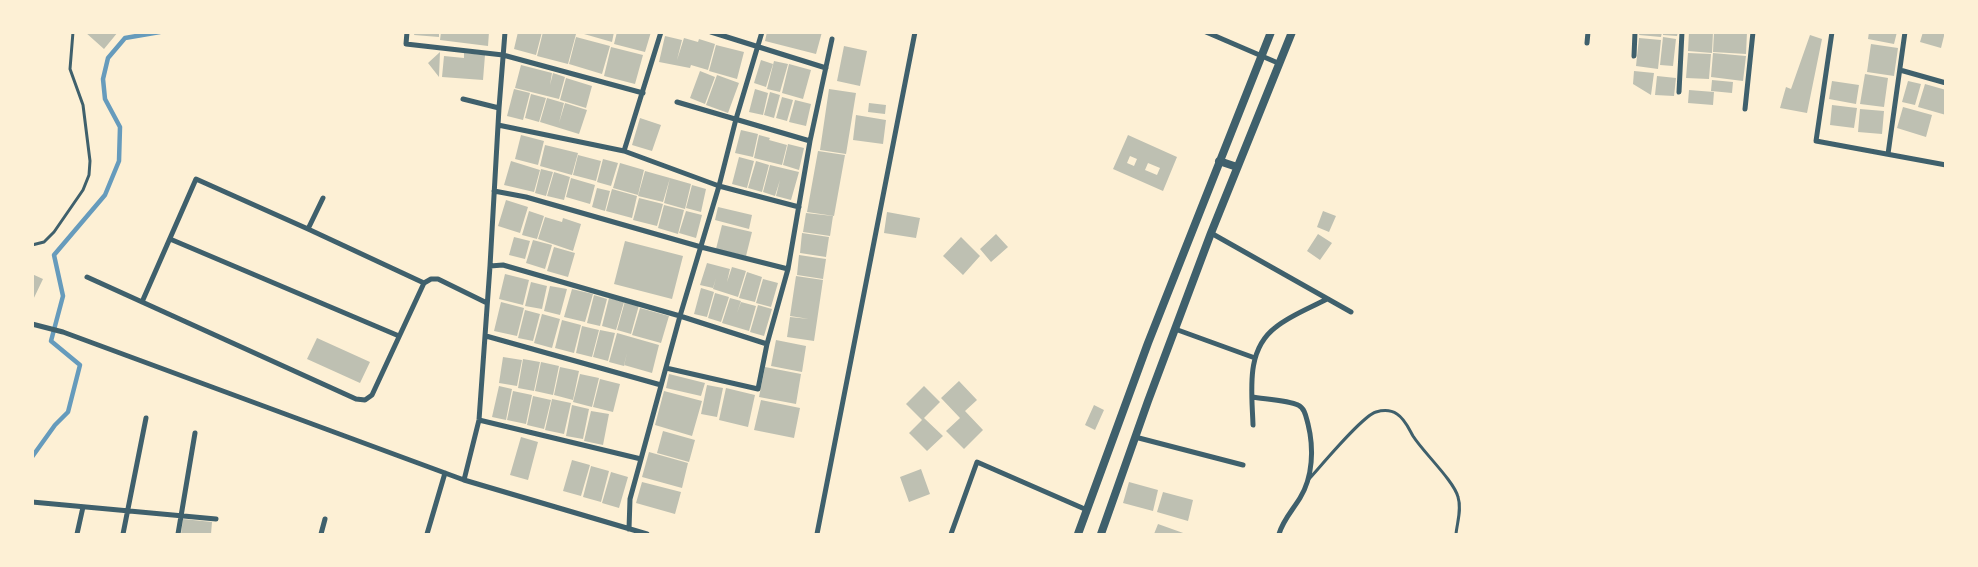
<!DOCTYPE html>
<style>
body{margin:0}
#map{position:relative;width:1978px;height:567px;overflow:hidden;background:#fdf0d5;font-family:Arial,sans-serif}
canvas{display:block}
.frame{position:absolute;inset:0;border:34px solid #fdf0d5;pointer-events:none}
</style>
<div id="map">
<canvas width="1978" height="567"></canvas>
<div class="frame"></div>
</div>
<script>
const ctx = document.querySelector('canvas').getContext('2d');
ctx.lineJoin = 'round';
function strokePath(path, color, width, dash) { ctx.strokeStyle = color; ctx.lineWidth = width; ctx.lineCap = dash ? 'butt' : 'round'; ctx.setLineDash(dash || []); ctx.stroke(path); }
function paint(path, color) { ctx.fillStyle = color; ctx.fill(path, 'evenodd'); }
const stream = new Path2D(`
 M 32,457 L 55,425 L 68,412 L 80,365 L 51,341 L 63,296 L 54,255 L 105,195 L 119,161 L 120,127 L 105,99 L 103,79 L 108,58 L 125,38 L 160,32`);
const building = new Path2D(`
 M 85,32 L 118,32 L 104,49 Z
 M 415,32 L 439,32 L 439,37 L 414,35 Z
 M 441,32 L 489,32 L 488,46 L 440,40 Z
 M 518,32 L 542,32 L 536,55 L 514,49 Z
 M 543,32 L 576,34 L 568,64 L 537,56 Z
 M 577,32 L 614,32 L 612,42 Z
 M 617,32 L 651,32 L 645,52 L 614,44 Z
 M 767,32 L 822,32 L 816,54 L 765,41 Z
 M 1640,32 L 1662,32 L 1661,37 L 1639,35 Z
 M 1663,32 L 1678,32 L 1677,36 L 1663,35 Z
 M 1689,32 L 1713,32 L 1712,53 L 1688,51 Z
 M 1714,32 L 1747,32 L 1746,54 L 1713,52 Z
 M 1869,32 L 1897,32 L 1894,44 L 1868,39 Z
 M 1923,32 L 1945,32 L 1941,48 L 1920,42 Z
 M 1810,35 L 1822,39 L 1807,113 L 1780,108 L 1786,87 L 1791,89 Z
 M 665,36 L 682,40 L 677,60 L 684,38 L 698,42 L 699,39 L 715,44 L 708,70 L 691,65 L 690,68 L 659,62 Z
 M 576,37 L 610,46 L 602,74 L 569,64 Z
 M 1663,37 L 1676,39 L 1673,66 L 1660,65 Z
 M 1639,38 L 1661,40 L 1658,69 L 1636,66 Z
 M 1871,44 L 1898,48 L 1894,76 L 1867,72 Z
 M 716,45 L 744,52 L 737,79 L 709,71 Z
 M 844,46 L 867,51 L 860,86 L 837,81 Z
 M 611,47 L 643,55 L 635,84 L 604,76 Z
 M 440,52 L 439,77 L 428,63 Z
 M 464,53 L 485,55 L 483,80 L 442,77 L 444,56 L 464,58 Z
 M 1688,53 L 1711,54 L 1709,79 L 1686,78 Z
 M 1713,53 L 1746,56 L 1743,81 L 1711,77 Z
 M 761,60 L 773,64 L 766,87 L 754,83 Z
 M 774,61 L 788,64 L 780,92 L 767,89 Z
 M 789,64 L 811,70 L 803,99 L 782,93 Z
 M 521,65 L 552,73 L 550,85 L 553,73 L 565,77 L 559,99 L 515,88 Z
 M 700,71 L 715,77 L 705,104 L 690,98 Z
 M 1634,71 L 1654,73 L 1651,95 L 1633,84 Z
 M 1865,74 L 1888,78 L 1884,107 L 1860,104 Z
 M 717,75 L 739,83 L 728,113 L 706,105 Z
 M 1657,76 L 1676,78 L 1674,96 L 1655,95 Z
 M 566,78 L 592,86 L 586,108 L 560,100 Z
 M 1712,80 L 1733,82 L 1732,93 L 1711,91 Z
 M 1832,81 L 1859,85 L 1856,104 L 1829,99 Z
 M 1908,81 L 1921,84 L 1915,105 L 1902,102 Z
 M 1925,84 L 1946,90 L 1946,115 L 1918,107 Z
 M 514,89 L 530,93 L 523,120 L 507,116 Z
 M 755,89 L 768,93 L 763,115 L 749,112 Z
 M 829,89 L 856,93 L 846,154 L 820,150 Z
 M 1689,90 L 1714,92 L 1713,105 L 1688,103 Z
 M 770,92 L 780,95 L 774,118 L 764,115 Z
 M 531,94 L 546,98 L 539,122 L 525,118 Z
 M 782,97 L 793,100 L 787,121 L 776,118 Z
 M 547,98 L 564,103 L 559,123 L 565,103 L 587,110 L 579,134 L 540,122 Z
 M 795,100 L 811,104 L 806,126 L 789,122 Z
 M 869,103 L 886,105 L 885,114 L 868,112 Z
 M 1832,105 L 1857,108 L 1854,128 L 1830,125 Z
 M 1903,107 L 1932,115 L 1926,137 L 1897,128 Z
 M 1860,109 L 1884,111 L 1882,134 L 1858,132 Z
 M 856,115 L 886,120 L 883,144 L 853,140 Z
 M 640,118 L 661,125 L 652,151 L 632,145 Z
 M 741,130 L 758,134 L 753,157 L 735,153 Z
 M 521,135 L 544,141 L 538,165 L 515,159 Z
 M 759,135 L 770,138 L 769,140 L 787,145 L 782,165 L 754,158 Z
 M 1128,135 L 1177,157 L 1163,191 L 1113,169 ZM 1130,156 L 1137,159 L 1134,166 L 1127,163 ZM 1148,163 L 1160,168 L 1157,175 L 1145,170 Z
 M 788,144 L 804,148 L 799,170 L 783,165 Z
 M 545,145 L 578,153 L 572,175 L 540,166 Z
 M 818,151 L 845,155 L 834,216 L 807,212 Z
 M 578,155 L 601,161 L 596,181 L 573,175 Z
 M 739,157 L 754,161 L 747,188 L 732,184 Z
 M 603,159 L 618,163 L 611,186 L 597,182 Z
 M 511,161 L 540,170 L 534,192 L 504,185 Z
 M 756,161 L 769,165 L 762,192 L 748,188 Z
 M 620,163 L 644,170 L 638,195 L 613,188 Z
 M 770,165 L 799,172 L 791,200 L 776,196 L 780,180 L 775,196 L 763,192 Z
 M 541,169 L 553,172 L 546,196 L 535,193 Z
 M 645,171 L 670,178 L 663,202 L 638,196 Z
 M 554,172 L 570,177 L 564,200 L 547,196 Z
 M 571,178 L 595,185 L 590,204 L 566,197 Z
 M 670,178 L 691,184 L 685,209 L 664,203 Z
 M 692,185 L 706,189 L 701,212 L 686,208 Z
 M 597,188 L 610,191 L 605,211 L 592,207 Z
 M 612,189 L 637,196 L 632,218 L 606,211 Z
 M 639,198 L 663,204 L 657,226 L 633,220 Z
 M 506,200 L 528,207 L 520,233 L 498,226 Z
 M 664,205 L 684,210 L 678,234 L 658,228 Z
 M 718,207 L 752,215 L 749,229 L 715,220 Z
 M 529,211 L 544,216 L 537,239 L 522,235 Z
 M 686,211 L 702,215 L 696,238 L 679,233 Z
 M 1323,211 L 1336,216 L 1329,232 L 1317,227 Z
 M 887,212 L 920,218 L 916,238 L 884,233 Z
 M 806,213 L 833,216 L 830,236 L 803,232 Z
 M 545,217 L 562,222 L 563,218 L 581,224 L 573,251 L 538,239 Z
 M 722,225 L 752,232 L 746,256 L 716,249 Z
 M 802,233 L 829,237 L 826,257 L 800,253 Z
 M 996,234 L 1008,247 L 991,262 L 980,249 Z
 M 1318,234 L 1332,243 L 1320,260 L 1307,251 Z
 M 514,237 L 530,241 L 525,259 L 509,255 Z
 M 961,237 L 980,256 L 963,275 L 943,256 Z
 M 533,240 L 552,245 L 545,269 L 526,263 Z
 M 625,241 L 683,256 L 672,299 L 614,284 Z
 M 554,247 L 575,253 L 568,277 L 547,271 Z
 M 799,255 L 826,259 L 823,279 L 797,275 Z
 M 707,263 L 730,269 L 727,282 L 732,267 L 746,271 L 738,297 L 713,289 L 716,278 L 713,288 L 700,285 Z
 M 747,272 L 762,277 L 755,302 L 739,298 Z
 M 32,274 L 43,279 L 32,302 Z
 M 505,274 L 529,280 L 523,305 L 499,299 Z
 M 796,276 L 823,280 L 814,341 L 787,337 L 790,317 L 809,319 L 790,316 Z
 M 763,279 L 778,283 L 771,307 L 756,303 Z
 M 531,282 L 547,286 L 542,309 L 525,306 Z
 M 550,286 L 567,289 L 560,315 L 544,311 Z
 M 701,288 L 714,292 L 707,317 L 694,314 Z
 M 572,289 L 593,294 L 585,322 L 564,317 Z
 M 715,293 L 729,297 L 721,322 L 708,318 Z
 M 594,295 L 607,299 L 600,326 L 587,323 Z
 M 609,298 L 624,302 L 616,330 L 602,326 Z
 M 730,298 L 741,301 L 737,313 L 741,302 L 756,306 L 749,331 L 722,323 Z
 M 625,301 L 639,305 L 631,334 L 617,330 Z
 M 501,302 L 524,308 L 517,336 L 494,331 Z
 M 758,305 L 772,309 L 764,336 L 750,332 Z
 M 640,308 L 669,316 L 661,343 L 632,335 Z
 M 525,310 L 540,314 L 533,341 L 518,338 Z
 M 542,314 L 560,319 L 552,348 L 534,343 Z
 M 562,320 L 581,325 L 574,353 L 555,348 Z
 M 582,326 L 599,330 L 592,357 L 576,353 Z
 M 600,330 L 615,333 L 608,361 L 593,357 Z
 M 617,333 L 659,345 L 652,373 L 624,365 L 627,353 L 624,366 L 609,362 Z
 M 317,338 L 370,362 L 360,383 L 307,359 Z
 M 776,340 L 806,346 L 802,372 L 771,366 Z
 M 503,357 L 522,360 L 517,386 L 499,383 Z
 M 523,359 L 540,362 L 534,391 L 518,388 Z
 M 541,362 L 559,366 L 553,395 L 535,391 Z
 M 560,367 L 579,371 L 573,400 L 554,395 Z
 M 765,367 L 801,374 L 796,404 L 759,397 Z
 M 580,374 L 599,378 L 592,407 L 573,402 Z
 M 669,374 L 705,383 L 701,396 L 666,388 Z
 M 600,379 L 620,384 L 613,412 L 593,407 Z
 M 959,381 L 977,400 L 965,411 L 983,430 L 964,449 L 946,431 L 960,418 L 941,398 Z
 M 707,385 L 723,388 L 717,417 L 701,414 Z
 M 499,386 L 512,389 L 506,420 L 492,417 Z
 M 924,386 L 940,402 L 924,418 L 943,436 L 927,451 L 909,433 L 922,420 L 906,404 Z
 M 726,388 L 755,395 L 748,427 L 719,420 Z
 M 513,391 L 532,395 L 526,424 L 507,420 Z
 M 664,391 L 702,401 L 692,436 L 655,425 Z
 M 533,396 L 551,400 L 544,429 L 527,425 Z
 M 552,399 L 571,403 L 564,434 L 545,430 Z
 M 761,400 L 800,408 L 794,438 L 754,430 Z
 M 572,405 L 589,409 L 583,439 L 566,436 Z
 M 1094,405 L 1104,410 L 1095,430 L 1085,425 Z
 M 591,411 L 609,414 L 603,445 L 584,441 Z
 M 663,431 L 695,440 L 689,462 L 657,453 Z
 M 521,437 L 538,442 L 528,480 L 510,475 Z
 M 649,452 L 688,463 L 682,488 L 642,477 Z
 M 572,460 L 590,465 L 581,496 L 563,491 Z
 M 591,466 L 609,471 L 601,502 L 583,497 Z
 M 921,469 L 930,494 L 909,502 L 900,477 Z
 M 611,472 L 628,477 L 619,508 L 602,503 Z
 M 642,482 L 681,492 L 675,514 L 636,503 Z
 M 1129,482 L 1158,490 L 1153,511 L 1123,503 Z
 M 1163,492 L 1193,500 L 1188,521 L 1157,512 Z
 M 183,519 L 212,522 L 211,534 L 181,534 Z
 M 1158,524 L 1186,534 L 1154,534 Z`);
const service = new Path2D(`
 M 32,245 L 44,242 L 54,232 L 83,190 L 89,175 L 90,161 L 83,105 L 70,69 L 73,32
 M 1309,479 C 1321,466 1362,416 1376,412 C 1383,410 1391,410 1397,414 C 1405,419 1409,429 1413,436 C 1423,452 1454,481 1458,497 C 1462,509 1457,523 1456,534`);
const minor = new Path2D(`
 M 407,32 L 406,44 L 503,55 L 643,93
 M 711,32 L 826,68
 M 1206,32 L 1278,63
 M 1832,32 L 1816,141 L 1946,165
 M 1587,43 L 1588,32
 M 1634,56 L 1635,32
 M 1900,70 L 1946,83
 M 1679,92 L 1682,32
 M 463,99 L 499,108 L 505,32
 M 677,102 L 810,141
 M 1745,109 L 1753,32
 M 498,125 L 624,151 L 719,186 L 799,207
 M 624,151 L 661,32
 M 1888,154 L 1905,32
 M 494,191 L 526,197 L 701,247 L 788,269
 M 308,229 L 323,198
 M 1211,233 L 1351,312
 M 170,239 L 399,336
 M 490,266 L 503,265 L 680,316 L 767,344
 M 87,277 L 356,399 L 365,400 L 372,395 L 424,283 L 431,279 L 438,279 L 487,303
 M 142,302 L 196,179 L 308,229 L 424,283
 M 32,324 L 63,332 L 464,480 L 647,534
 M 1175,329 L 1255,358
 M 486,336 L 661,385
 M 666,368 L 758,389 L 767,344 L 788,269 L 810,141 L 832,39
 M 1252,397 C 1263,399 1288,400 1298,405 C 1305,408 1306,417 1308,424 C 1314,448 1313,477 1300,498 C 1292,511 1283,520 1279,534
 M 479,420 L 641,459
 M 1253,425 C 1252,392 1245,350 1276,327 C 1291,315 1310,308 1327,299
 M 1135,437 L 1243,465
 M 464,480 L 479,420 L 490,266 L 499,108
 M 32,502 L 216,519
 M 629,529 L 630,499 L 641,459 L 680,316 L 719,186 L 736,119 L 762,32
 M 77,534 L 83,507
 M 123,534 L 146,418
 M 178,534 L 195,433
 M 321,534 L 325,519
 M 427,534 L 445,473
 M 817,534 L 915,32
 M 951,534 L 977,462 L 1087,510`);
const tertiary = new Path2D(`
 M 1219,161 L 1237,167
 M 1078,534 L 1148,343 L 1271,32
 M 1101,534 L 1148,401 L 1211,233 L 1292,32`);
strokePath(stream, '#669bbc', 4.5);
paint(building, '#bec0b2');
strokePath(service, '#3f606c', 3);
strokePath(minor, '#3f606c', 5);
strokePath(tertiary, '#3f606c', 8);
</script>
